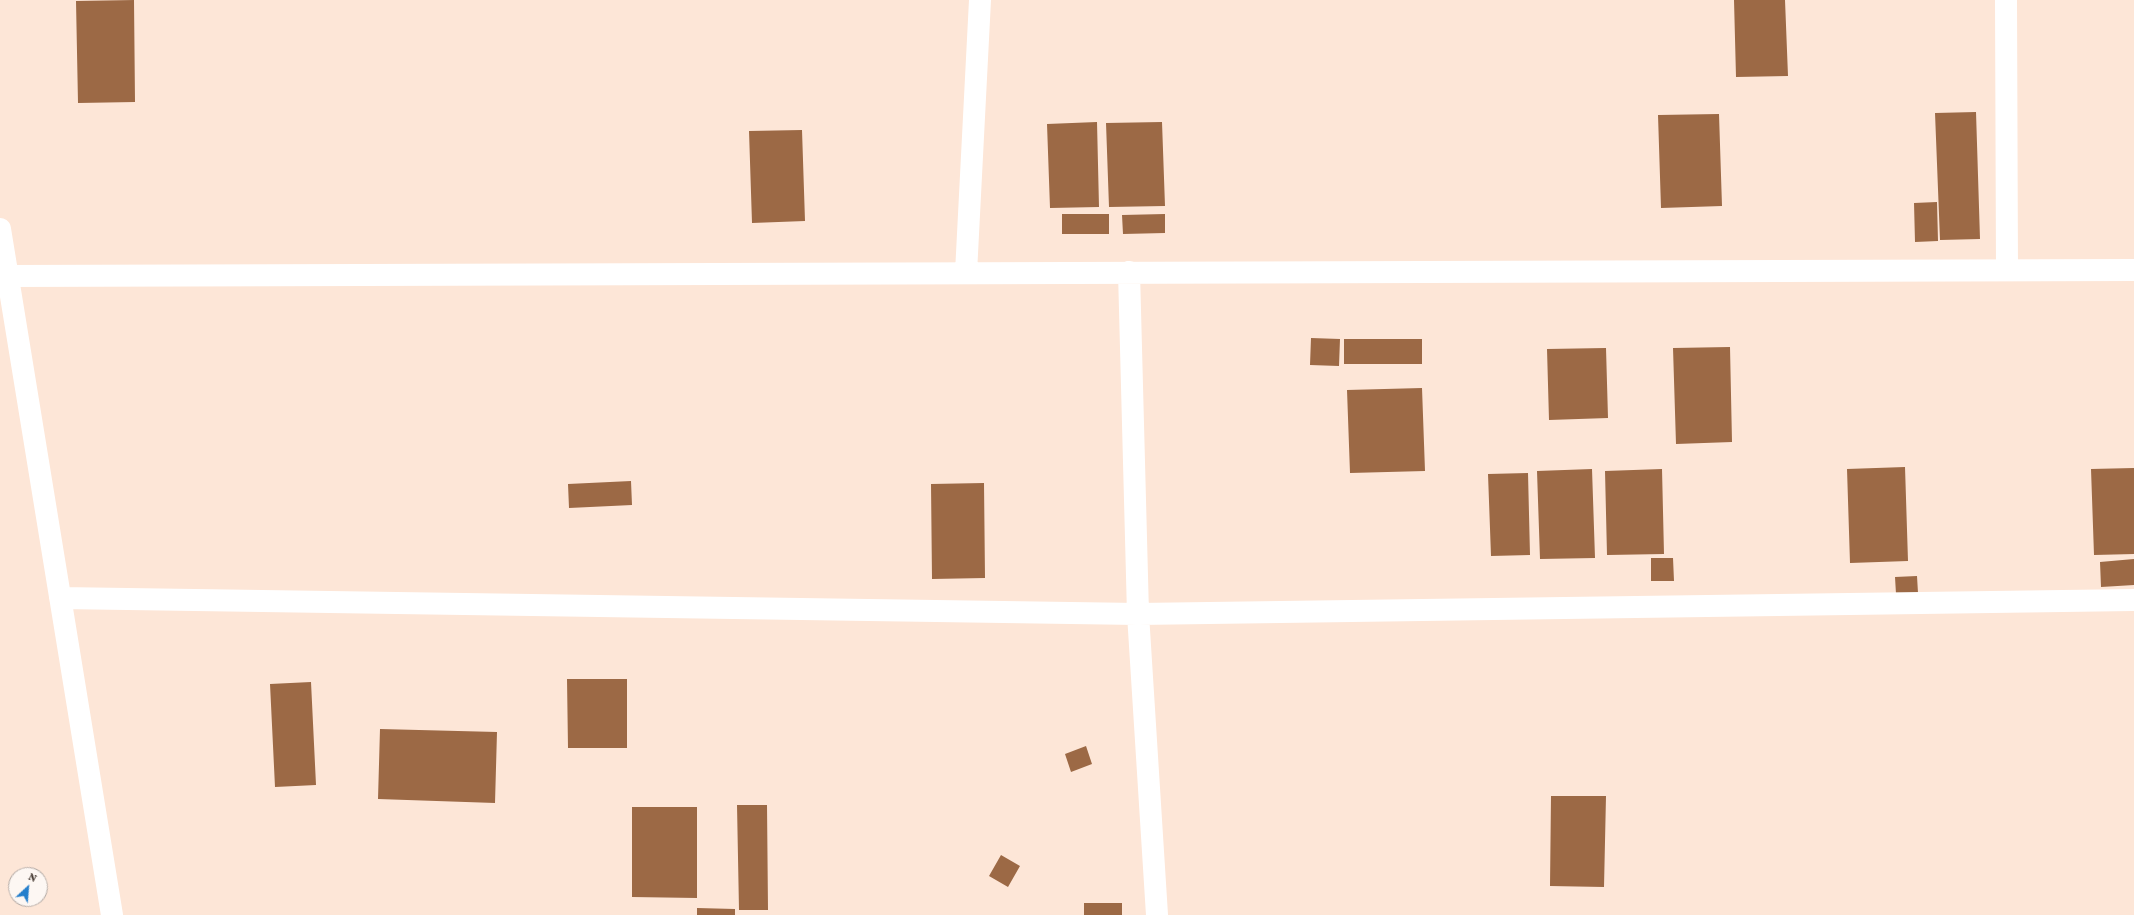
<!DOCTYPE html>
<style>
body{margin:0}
#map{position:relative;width:2134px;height:915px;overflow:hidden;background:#fde6d7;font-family:"Crimson Pro",serif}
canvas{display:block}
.north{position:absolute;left:8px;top:867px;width:40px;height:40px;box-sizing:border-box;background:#fdf7f3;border:1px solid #b3aaa5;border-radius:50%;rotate:26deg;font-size:11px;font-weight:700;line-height:16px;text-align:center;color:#433730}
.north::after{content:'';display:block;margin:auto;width:14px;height:18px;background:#257fcc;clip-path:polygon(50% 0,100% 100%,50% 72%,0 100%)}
</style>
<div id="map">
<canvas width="2134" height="915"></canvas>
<div class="north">N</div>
</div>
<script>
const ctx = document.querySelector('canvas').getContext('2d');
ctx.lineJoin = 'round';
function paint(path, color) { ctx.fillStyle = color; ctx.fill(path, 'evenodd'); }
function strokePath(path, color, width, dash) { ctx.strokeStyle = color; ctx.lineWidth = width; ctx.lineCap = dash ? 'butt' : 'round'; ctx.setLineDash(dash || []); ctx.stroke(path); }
const building = new Path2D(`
 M 134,0 L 135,102 L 78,103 L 76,1 Z
 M 1734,0 L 1785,0 L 1788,76 L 1736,77 Z
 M 1976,112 L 1980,239 L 1940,240 L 1935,113 Z
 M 1719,114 L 1722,206 L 1661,208 L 1658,115 Z
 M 1097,122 L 1099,207 L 1050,208 L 1047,124 Z
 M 1162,122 L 1165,206 L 1109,207 L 1106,123 Z
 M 802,130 L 805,221 L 752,223 L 749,131 Z
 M 1937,202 L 1938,241 L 1915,242 L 1914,203 Z
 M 1062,214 L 1109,214 L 1109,234 L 1062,234 Z
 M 1165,214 L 1165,233 L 1123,234 L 1122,215 Z
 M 1311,338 L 1340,339 L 1339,366 L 1310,365 Z
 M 1344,339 L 1422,339 L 1422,364 L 1344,364 Z
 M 1730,347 L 1732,442 L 1676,444 L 1673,348 Z
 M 1606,348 L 1608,418 L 1549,420 L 1547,349 Z
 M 1422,388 L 1425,471 L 1350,473 L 1347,390 Z
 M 1905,467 L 1908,561 L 1850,563 L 1847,469 Z
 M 2134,468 L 2134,554 L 2094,555 L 2091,469 Z
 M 1592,469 L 1595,558 L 1540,559 L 1537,471 Z
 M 1662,469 L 1664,554 L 1607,555 L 1605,471 Z
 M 1528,473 L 1530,555 L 1491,556 L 1488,474 Z
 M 631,481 L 632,505 L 569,508 L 568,484 Z
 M 984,483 L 985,578 L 932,579 L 931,484 Z
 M 1651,558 L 1673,558 L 1674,581 L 1651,581 Z
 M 2134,559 L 2134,585 L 2101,587 L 2100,562 Z
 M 1917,576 L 1918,593 L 1896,594 L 1895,577 Z
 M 567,679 L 627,679 L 627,748 L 568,748 Z
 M 311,682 L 316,785 L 275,787 L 270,684 Z
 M 380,729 L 497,732 L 495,803 L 378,799 Z
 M 1086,746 L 1092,764 L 1071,772 L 1065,754 Z
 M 1551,796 L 1606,796 L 1604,887 L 1550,886 Z
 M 737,805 L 767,805 L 768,910 L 739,910 Z
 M 632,807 L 697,807 L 697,898 L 632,897 Z
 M 1001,855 L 1020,866 L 1008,887 L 989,876 Z
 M 1084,903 L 1122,903 L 1122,915 L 1084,915 Z
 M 697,908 L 735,909 L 735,915 L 697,915 Z`);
const street = new Path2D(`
 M 2006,0 L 2007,270
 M 0,229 L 112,915
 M 1129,272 L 1138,614 L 1157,915
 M 966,273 L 980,0
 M 8,276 L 2134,270
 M 60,598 L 1138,614 L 2134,600`);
paint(building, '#9c6945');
strokePath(street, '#fff', 22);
</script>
